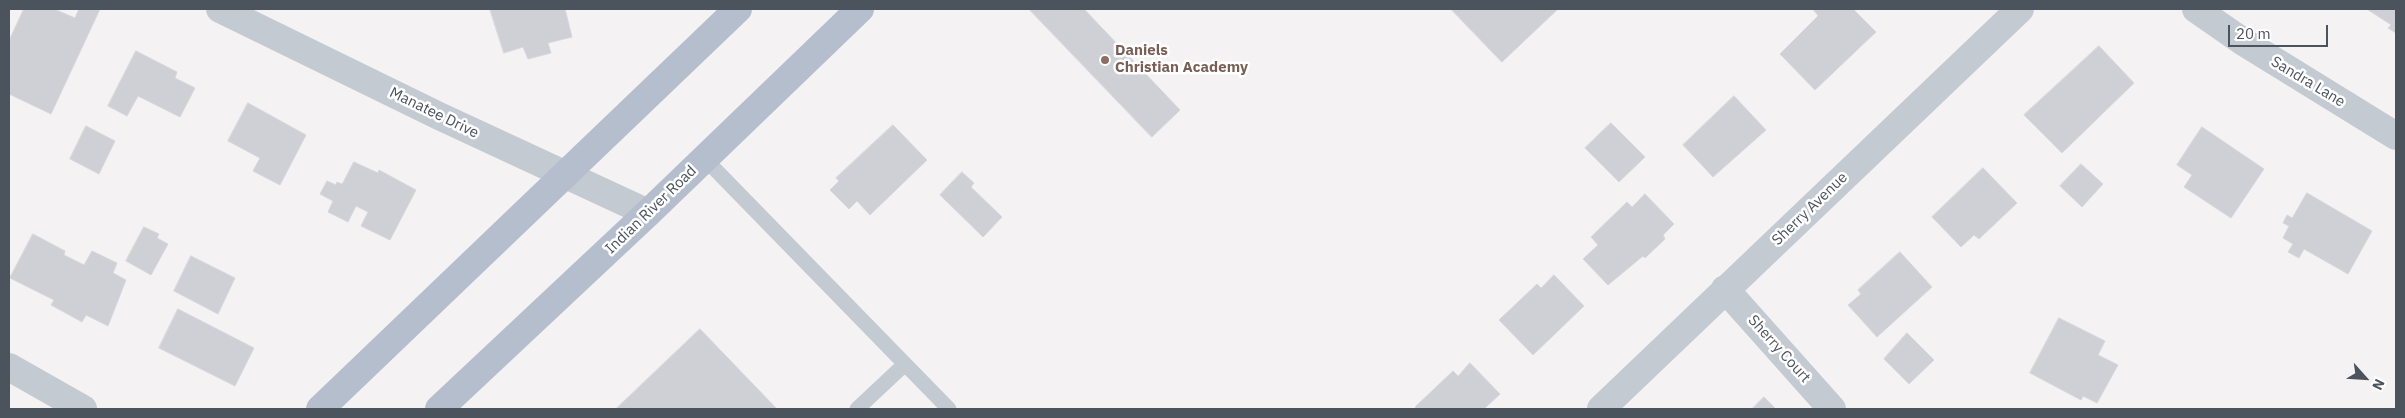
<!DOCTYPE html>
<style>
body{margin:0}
#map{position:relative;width:2405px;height:418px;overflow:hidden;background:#f4f2f2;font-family:"IBM Plex Sans",sans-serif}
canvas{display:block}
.frame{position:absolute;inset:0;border:10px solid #4b535d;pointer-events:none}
.north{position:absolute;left:2340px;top:353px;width:50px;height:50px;-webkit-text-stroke:4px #fff;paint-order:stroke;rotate:116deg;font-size:14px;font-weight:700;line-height:20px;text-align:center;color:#4b535d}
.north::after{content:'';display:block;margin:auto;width:18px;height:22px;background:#4b535d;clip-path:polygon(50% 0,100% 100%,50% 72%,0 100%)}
.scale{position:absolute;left:2228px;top:25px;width:100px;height:22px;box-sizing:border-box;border:2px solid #4b535d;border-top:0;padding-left:6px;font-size:15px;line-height:18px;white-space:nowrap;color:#4b535d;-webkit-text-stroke:4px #fff;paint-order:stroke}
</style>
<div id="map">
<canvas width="2405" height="418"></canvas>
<div class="frame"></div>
<div class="north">N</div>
<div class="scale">20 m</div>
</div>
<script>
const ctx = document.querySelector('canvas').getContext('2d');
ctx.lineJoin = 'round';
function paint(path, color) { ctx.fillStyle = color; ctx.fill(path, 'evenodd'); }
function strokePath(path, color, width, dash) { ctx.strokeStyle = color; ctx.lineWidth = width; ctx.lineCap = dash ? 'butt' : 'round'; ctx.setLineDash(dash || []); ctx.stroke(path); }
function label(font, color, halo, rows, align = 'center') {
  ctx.font = font + ' "IBM Plex Sans",sans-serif'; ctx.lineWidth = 5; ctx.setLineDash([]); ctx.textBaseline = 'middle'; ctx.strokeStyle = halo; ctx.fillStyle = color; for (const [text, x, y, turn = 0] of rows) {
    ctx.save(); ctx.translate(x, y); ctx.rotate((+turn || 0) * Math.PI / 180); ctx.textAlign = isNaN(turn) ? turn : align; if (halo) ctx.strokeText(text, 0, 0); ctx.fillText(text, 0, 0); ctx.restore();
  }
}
const building = new Path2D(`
 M 24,9 L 54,9 L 75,18 L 79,9 L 100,9 L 51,114 L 9,94 L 9,41 Z
 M 490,9 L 565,9 L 572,37 L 548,43 L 551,53 L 528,59 L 523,47 L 504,53 Z
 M 1029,9 L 1084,9 L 1180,110 L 1152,137 Z
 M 1451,9 L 1558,9 L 1502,62 Z
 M 1813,9 L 1853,9 L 1876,32 L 1815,90 L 1780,54 L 1818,16 Z
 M 2367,9 L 2396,9 L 2396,33 L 2388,28 L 2391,25 Z
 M 2099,46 L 2134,83 L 2062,153 L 2024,115 Z
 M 136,51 L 177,72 L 175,78 L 195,88 L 180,117 L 138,96 L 127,116 L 108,106 Z
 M 1734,96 L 1766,130 L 1713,177 L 1683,145 Z
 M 248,103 L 306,135 L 280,185 L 253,171 L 260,158 L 228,141 Z
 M 1611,123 L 1645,157 L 1619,182 L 1585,148 Z
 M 893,125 L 927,160 L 870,215 L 857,201 L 849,209 L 830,190 L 839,181 L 836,178 Z
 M 86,126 L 115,141 L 99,174 L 70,159 Z
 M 2202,127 L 2264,169 L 2231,218 L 2184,187 L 2192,175 L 2177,165 Z
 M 354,162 L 378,173 L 379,170 L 416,190 L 390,240 L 361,226 L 368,212 L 356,206 L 348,222 L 328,212 L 333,201 L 320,194 L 327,181 L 336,185 L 337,182 L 342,184 Z
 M 2081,164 L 2103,184 L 2082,207 L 2060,186 Z
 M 1983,168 L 2017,203 L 1979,239 L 1974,235 L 1961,247 L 1932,217 Z
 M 962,172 L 974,183 L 971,187 L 1002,217 L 983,237 L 940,195 Z
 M 2307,193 L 2372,231 L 2348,274 L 2304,249 L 2299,258 L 2288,252 L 2293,244 L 2283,238 L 2289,226 L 2283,223 L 2287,215 L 2292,218 Z
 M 1645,194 L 1674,224 L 1663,235 L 1665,239 L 1645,258 L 1643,256 L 1608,285 L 1583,259 L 1598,245 L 1591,237 L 1627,202 L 1632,207 Z
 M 144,227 L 159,234 L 157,238 L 168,244 L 151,275 L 126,261 Z
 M 33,234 L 65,251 L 64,255 L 84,265 L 92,251 L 117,263 L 113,273 L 126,280 L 108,326 L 86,315 L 82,322 L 51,305 L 54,300 L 10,278 Z
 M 1900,252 L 1932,287 L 1877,337 L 1848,305 L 1861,294 L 1858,290 Z
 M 191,256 L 235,278 L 218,314 L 174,291 Z
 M 1554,275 L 1584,306 L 1533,355 L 1499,320 L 1537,284 L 1541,288 Z
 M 178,309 L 254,348 L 235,386 L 159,348 Z
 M 2059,318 L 2105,341 L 2098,355 L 2118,365 L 2097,403 L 2083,396 L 2081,400 L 2030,373 Z
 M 700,329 L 777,409 L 616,409 Z
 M 1907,333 L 1934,360 L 1909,384 L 1884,359 Z
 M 1470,363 L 1500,394 L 1484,409 L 1417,409 L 1415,407 L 1453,371 L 1458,376 Z
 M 1764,397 L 1776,409 L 1752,409 Z`);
const service = new Path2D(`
 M 705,159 L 905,364 L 857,409
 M 905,364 L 949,409`);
const minor = new Path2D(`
 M 220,9 L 439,116 L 648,213
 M 2196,9 L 2242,41 L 2396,136
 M 1725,289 L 1832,409
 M 1601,409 L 2020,9`);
const tertiary = new Path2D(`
 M 9,367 L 83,409`);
const primary = new Path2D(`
 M 320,409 L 738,9
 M 439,409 L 648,213 L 860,9`);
const markers = [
 [1105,60,5,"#8d6e63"]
];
const educationNames = [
 ["Daniels",1115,51],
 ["Christian Academy",1115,68]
];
const streetNames = [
 ["Sandra Lane",2308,82,31],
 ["Manatee Drive",434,113,26],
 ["Sherry Avenue",1810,209,-44],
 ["Indian River Road",651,210,-44],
 ["Sherry Court",1779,349,48]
];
paint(building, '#cfd0d5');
strokePath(building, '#d6d7dc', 1);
strokePath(service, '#c4cad1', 15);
strokePath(minor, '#c4cad1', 28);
strokePath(tertiary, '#c4cad1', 28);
strokePath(primary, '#b5becd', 28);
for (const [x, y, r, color] of markers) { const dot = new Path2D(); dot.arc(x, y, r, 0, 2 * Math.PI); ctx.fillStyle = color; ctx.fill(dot); strokePath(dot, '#fff', 2); }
label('bold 15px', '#785e54', '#fff', educationNames, 'left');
label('15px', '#4b535d', '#fff', streetNames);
</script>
